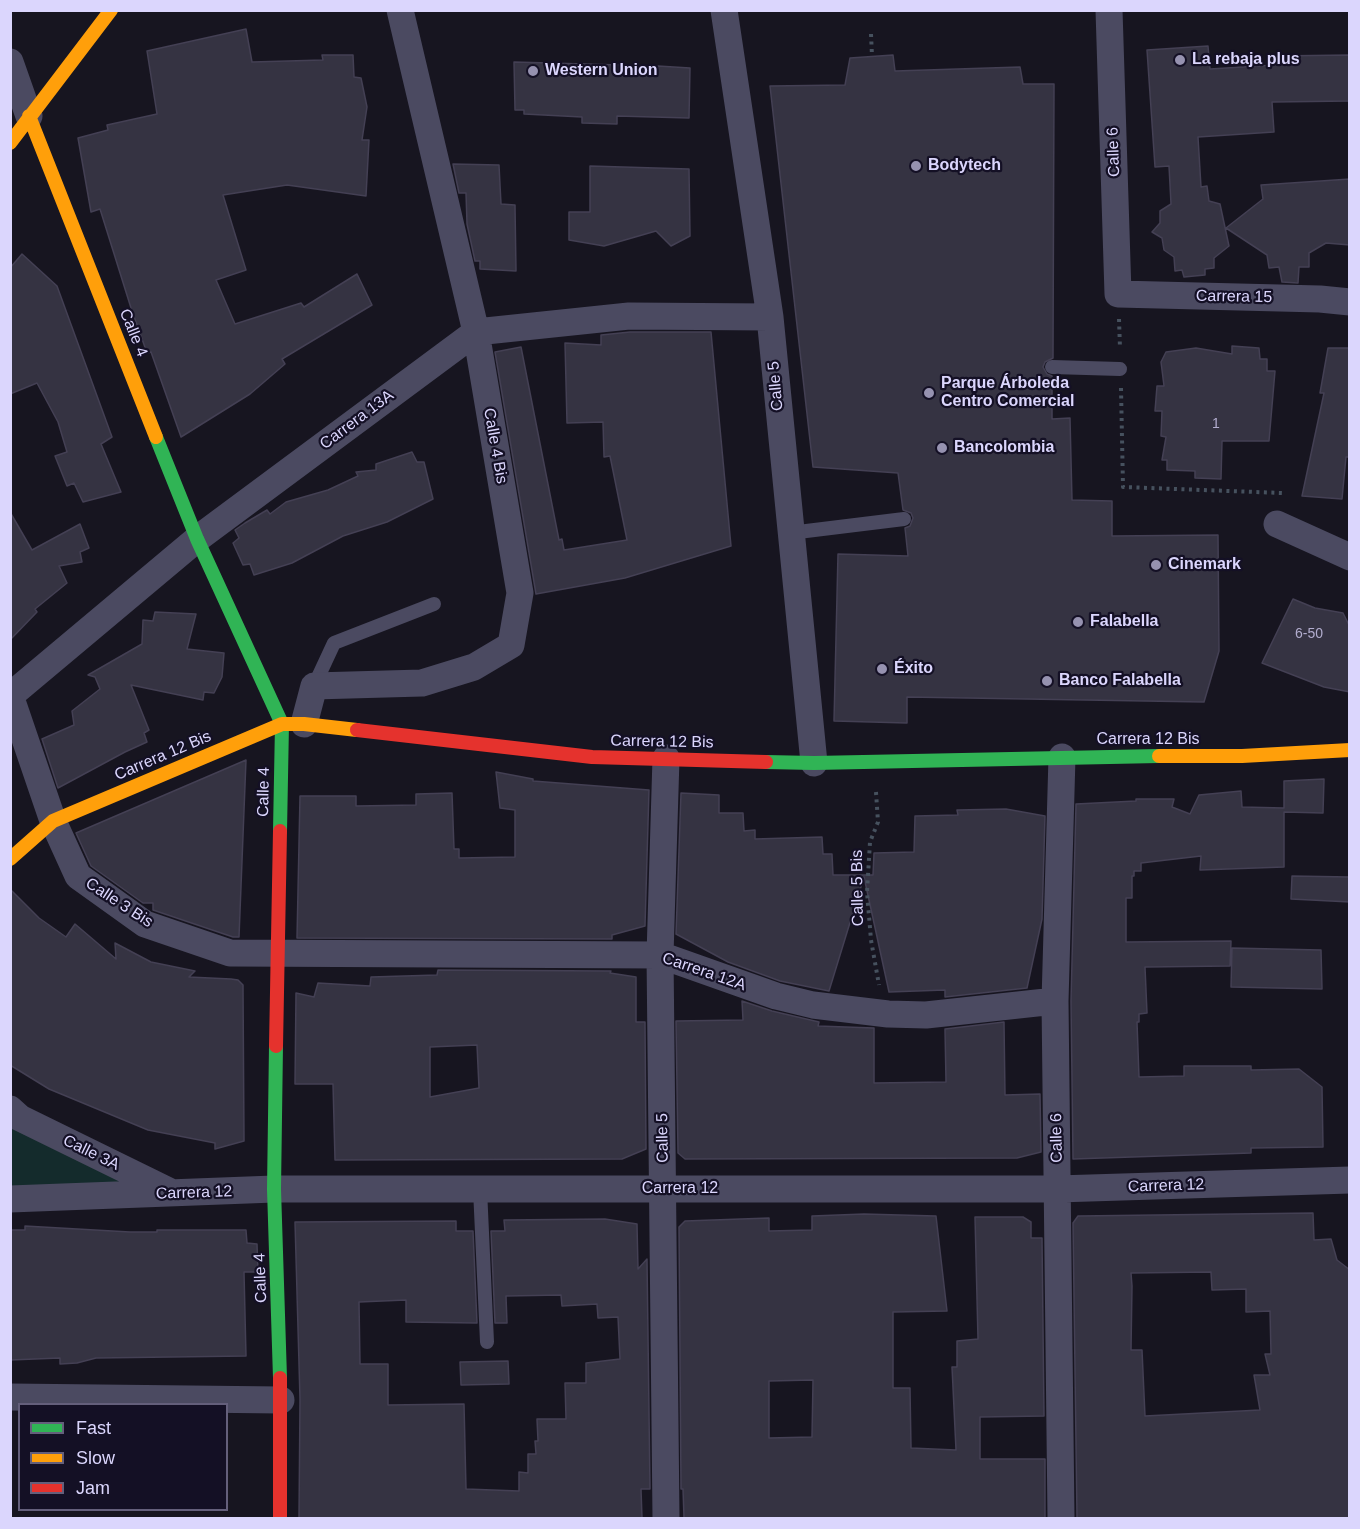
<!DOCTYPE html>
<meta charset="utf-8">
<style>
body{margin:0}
#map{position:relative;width:1360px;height:1529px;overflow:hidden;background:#171520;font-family:Arial,sans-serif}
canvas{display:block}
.frame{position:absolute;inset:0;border:12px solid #dbd6fd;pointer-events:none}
.legend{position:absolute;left:18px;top:1403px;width:210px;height:108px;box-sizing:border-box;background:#141025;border:2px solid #645f7b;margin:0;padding:8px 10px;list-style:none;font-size:18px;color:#dbd6fd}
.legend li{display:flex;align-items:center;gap:12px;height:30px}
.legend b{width:30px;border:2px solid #645f7b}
</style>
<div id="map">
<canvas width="1360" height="1529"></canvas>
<div class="frame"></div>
<ul class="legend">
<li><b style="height:8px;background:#30b455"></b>Fast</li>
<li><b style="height:8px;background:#ff9f0a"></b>Slow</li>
<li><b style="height:8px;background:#e5322d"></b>Jam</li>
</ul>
</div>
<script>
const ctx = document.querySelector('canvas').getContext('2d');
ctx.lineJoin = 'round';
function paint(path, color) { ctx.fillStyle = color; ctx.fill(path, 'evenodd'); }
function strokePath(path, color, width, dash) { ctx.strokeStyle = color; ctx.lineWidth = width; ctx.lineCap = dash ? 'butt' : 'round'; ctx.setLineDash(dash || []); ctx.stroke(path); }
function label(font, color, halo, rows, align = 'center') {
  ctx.font = font + ' Arial,sans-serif'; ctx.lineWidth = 4.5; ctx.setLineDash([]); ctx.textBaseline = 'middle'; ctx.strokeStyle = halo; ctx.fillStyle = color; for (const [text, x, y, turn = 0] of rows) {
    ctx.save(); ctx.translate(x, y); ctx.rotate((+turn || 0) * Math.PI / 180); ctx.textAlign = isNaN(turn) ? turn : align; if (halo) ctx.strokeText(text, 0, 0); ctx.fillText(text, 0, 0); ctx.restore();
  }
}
const green = new Path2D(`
 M 10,1109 L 174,1194 L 11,1199 Z`);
const building = new Path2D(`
 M 246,29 L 252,62 L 323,60 L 322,55 L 353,55 L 354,77 L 361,78 L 367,107 L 362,140 L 369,140 L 366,196 L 287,185 L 223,195 L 246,270 L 216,280 L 235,324 L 301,303 L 304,307 L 357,274 L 372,305 L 282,359 L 285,364 L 250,394 L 181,437 L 151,352 L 147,353 L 131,308 L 100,209 L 91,212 L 78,138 L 108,130 L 107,125 L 157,114 L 147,51 Z
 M 1208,46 L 1210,69 L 1275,65 L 1275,56 L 1350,55 L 1350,101 L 1272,102 L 1274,132 L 1198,137 L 1201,187 L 1207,186 L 1209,201 L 1220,204 L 1229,246 L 1214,258 L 1214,268 L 1205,269 L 1205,275 L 1184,277 L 1182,270 L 1175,271 L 1174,257 L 1164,250 L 1162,238 L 1152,232 L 1160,223 L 1160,211 L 1171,204 L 1169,166 L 1155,167 L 1147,50 Z
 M 893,55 L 895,71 L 1020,67 L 1023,84 L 1054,84 L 1053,358 L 1045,362 L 1043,367 L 1047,374 L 1052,376 L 1052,419 L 1070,418 L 1072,500 L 1112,501 L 1112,536 L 1218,535 L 1219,651 L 1204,702 L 907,697 L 907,723 L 834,721 L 838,554 L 908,556 L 905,528 L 910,526 L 913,518 L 911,513 L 903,510 L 898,473 L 813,467 L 770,86 L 845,85 L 850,58 Z
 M 514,62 L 620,65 L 658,69 L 658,66 L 690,68 L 689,118 L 617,116 L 617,124 L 582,123 L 582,117 L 524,114 L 524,110 L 515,110 Z
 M 453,164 L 499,165 L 501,204 L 515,205 L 516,271 L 480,269 L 480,261 L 475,261 L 467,224 L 466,193 L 459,193 Z
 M 590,166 L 689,169 L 690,236 L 671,246 L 656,231 L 604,246 L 569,240 L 569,212 L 590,212 Z
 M 1350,179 L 1350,245 L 1326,243 L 1309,253 L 1309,267 L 1299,267 L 1298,283 L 1282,282 L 1279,267 L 1269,268 L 1267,255 L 1226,228 L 1263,199 L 1261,185 Z
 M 22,254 L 57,286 L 112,437 L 101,444 L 121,492 L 83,502 L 74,483 L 67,486 L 55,456 L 67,452 L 58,422 L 37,383 L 10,394 L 10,268 Z
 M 630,332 L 711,332 L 731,546 L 625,578 L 536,594 L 495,352 L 521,347 L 559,540 L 562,539 L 564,550 L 627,540 L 610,456 L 604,457 L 603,422 L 567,423 L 565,343 L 601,345 L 601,335 Z
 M 1232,346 L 1259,348 L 1260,359 L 1267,359 L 1267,371 L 1275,371 L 1269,441 L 1222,441 L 1221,479 L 1195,478 L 1195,471 L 1167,470 L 1167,460 L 1162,460 L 1166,437 L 1161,436 L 1162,411 L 1155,411 L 1157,386 L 1164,386 L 1161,362 L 1166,352 L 1196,348 L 1232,354 Z
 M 1328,348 L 1350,348 L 1350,457 L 1346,457 L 1342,499 L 1302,496 L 1324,393 L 1320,393 Z
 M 412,452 L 417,462 L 424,462 L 433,499 L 387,522 L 343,536 L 292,563 L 254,575 L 250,564 L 243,565 L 233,543 L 239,538 L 235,530 L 245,523 L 267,510 L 270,514 L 286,502 L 328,490 L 358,476 L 356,472 L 376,470 L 376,464 Z
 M 10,512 L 32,550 L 80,524 L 89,548 L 80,552 L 82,562 L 59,566 L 67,583 L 35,609 L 37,612 L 10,640 Z
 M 1293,599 L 1315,608 L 1343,613 L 1350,627 L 1350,692 L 1324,687 L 1262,663 Z
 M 155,612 L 196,614 L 187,649 L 224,653 L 222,677 L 214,693 L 204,692 L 203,700 L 131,685 L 149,730 L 144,733 L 147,742 L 125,752 L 58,788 L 42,739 L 74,725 L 72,711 L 100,689 L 95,677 L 88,675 L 142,644 L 143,620 L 153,621 Z
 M 246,760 L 239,937 L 233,937 L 153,910 L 153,903 L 143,903 L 91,866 L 76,833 Z
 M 496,772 L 533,779 L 533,781 L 649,790 L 645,926 L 612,935 L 612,939 L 297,938 L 300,796 L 356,796 L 356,806 L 416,805 L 416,794 L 452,793 L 454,849 L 459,849 L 459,858 L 515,857 L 515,810 L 500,808 Z
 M 1324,779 L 1323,813 L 1284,812 L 1284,867 L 1200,870 L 1201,856 L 1141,863 L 1141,871 L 1134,871 L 1134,876 L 1132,876 L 1132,898 L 1126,898 L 1126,942 L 1231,941 L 1230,966 L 1145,967 L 1147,1013 L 1139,1014 L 1139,1022 L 1137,1022 L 1139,1077 L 1184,1076 L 1184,1066 L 1251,1066 L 1251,1070 L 1299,1069 L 1322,1087 L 1323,1147 L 1251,1148 L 1251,1153 L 1073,1159 L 1071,1001 L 1076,804 L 1136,801 L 1136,799 L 1174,799 L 1172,807 L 1190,814 L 1199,795 L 1241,791 L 1242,807 L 1284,808 L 1284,781 Z
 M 681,793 L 719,795 L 719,813 L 743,813 L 744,831 L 755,830 L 755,839 L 822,837 L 823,854 L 832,854 L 833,875 L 873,875 L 874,853 L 914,852 L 915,816 L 958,815 L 957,810 L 1006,809 L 1045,816 L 1042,919 L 1027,988 L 945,997 L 945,990 L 889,992 L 864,877 L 829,991 L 780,981 L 728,962 L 676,934 Z
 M 1292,876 L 1350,877 L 1350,902 L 1291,899 Z
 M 10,889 L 39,918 L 66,937 L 75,924 L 116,959 L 115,943 L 151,962 L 195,971 L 189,977 L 231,979 L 238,980 L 243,985 L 244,1141 L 215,1149 L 215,1143 L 148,1130 L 49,1089 L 10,1065 Z
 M 1232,948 L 1321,950 L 1322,989 L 1231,987 Z
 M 438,970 L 611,971 L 610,973 L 636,977 L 636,1022 L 645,1022 L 646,1149 L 622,1159 L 335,1160 L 333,1084 L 295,1084 L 296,993 L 314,997 L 318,983 L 370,986 L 371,977 L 437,975 ZM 477,1045 L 479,1088 L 430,1097 L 430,1047 Z
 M 742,1001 L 772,1011 L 819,1022 L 818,1026 L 874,1028 L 874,1083 L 946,1082 L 945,1029 L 1004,1022 L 1005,1095 L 1040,1094 L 1041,1152 L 1017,1158 L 685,1159 L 678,1153 L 676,1021 L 743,1020 Z
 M 1313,1213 L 1314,1240 L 1331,1239 L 1337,1260 L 1350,1270 L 1350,1518 L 1077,1518 L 1073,1223 L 1078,1216 ZM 1211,1272 L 1212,1290 L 1246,1289 L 1246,1312 L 1270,1311 L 1271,1354 L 1265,1354 L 1270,1375 L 1254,1375 L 1260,1410 L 1145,1416 L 1142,1350 L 1131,1350 L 1132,1286 L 1131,1273 Z
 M 864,1214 L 936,1216 L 947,1311 L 893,1312 L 893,1388 L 910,1388 L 911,1448 L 956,1450 L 952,1367 L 957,1367 L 957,1341 L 978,1339 L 975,1217 L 1023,1217 L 1031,1222 L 1031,1238 L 1042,1238 L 1044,1416 L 980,1417 L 980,1459 L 1045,1459 L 1045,1518 L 684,1518 L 683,1489 L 681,1489 L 679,1227 L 685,1221 L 769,1218 L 769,1231 L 812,1230 L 812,1216 ZM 813,1380 L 812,1437 L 769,1438 L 769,1381 Z
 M 605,1219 L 637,1224 L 638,1269 L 647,1259 L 650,1489 L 641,1489 L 642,1518 L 299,1518 L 300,1399 L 295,1222 L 456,1221 L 456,1231 L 473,1231 L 477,1323 L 406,1322 L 406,1300 L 359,1302 L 360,1364 L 388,1364 L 388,1405 L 464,1404 L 466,1489 L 519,1491 L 519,1472 L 528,1473 L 528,1454 L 536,1454 L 535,1441 L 538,1441 L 537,1419 L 566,1419 L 565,1383 L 586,1383 L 586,1363 L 620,1359 L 618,1317 L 598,1318 L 597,1304 L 562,1306 L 561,1295 L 506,1296 L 507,1323 L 495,1323 L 491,1231 L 505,1231 L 504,1220 Z
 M 25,1226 L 130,1232 L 157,1232 L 157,1230 L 246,1230 L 247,1243 L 257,1244 L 258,1272 L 244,1272 L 246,1356 L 96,1358 L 77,1363 L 60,1364 L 60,1358 L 10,1360 L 10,1230 L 25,1230 Z
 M 508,1361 L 509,1384 L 461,1385 L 460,1362 Z`);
const path = new Path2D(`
 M 871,34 L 872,56
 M 1119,319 L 1120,348
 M 1121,388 L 1123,487 L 1282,493 L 1281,497
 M 876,792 L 878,822 L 870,842 L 867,892 L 871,940 L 879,985`);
const lane = new Path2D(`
 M 1052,367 L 1120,369
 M 790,533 L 904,519
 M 314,686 L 334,643 L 434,604
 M 480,1189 L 487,1342`);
const street = new Path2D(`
 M 724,10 L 770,317 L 814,763
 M 1109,10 L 1118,294 L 1320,299 L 1350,302
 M 10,62 L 29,116
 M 1277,524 L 1350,557
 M 10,695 L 53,821 L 78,876 L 145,924 L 230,953 L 660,955 L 776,996 L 813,1005 L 888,1014 L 926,1015 L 1055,1001
 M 11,695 L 197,539 L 476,332 L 629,316 L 770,317
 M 304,724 L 314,686 L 422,683 L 474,667 L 511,645 L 520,593 L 476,332 L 400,10
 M 666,758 L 660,955 L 666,1518
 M 10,1109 L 20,1118 L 171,1192
 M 10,1199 L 274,1189 L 1057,1189 L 1350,1180
 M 10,1397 L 281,1400
 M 1061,1518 L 1055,1001 L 1062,757`);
const fast = new Path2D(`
 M 156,437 L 197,539 L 282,724 L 280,831
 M 766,762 L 814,763 L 1159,756
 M 276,1046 L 274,1189 L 280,1378`);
const slow = new Path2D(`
 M 29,116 L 156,437
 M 10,143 L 111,10
 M 1159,756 L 1242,756 L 1350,750
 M 10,859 L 53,821 L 282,724 L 304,724 L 357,730`);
const jam = new Path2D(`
 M 357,730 L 592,757 L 766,762
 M 276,1046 L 280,831
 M 280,1518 L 280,1378`);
const markers = [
 [1180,60,6,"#9692b0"],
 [533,71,6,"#9692b0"],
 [916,166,6,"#9692b0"],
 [929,393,6,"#9692b0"],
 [942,448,6,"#9692b0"],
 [1156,565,6,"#9692b0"],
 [1078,622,6,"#9692b0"],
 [882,669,6,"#9692b0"],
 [1047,681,6,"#9692b0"]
];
const numberNames = [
 ["1",1216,424],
 ["6-50",1309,634]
];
const poiNames = [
 ["La rebaja plus",1192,60],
 ["Western Union",545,71],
 ["Bodytech",928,166],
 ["Parque Árboleda",941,384],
 ["Centro Comercial",941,402],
 ["Bancolombia",954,448],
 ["Cinemark",1168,565],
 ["Falabella",1090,622],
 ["Éxito",894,669],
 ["Banco Falabella",1059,681]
];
const streetNames = [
 ["Calle 6",1114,152,-92],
 ["Carrera 15",1234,297,1],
 ["Calle 4",133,333,68],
 ["Calle 5",776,386,-95],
 ["Carrera 13A",357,420,-37],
 ["Calle 4 Bis",495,446,80],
 ["Carrera 12 Bis",1148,740],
 ["Carrera 12 Bis",662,742,1],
 ["Carrera 12 Bis",163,756,-23],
 ["Calle 4",264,792,-89],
 ["Calle 5 Bis",858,888,-91],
 ["Calle 3 Bis",119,903,33],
 ["Carrera 12A",704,972,19],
 ["Calle 5",663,1138,-91],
 ["Calle 6",1057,1138,-91],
 ["Calle 3A",91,1153,26],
 ["Carrera 12",1166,1186,-2],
 ["Carrera 12",680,1189],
 ["Carrera 12",194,1193,-2],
 ["Calle 4",261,1278,-92]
];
paint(green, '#142b2c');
paint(building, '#353342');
strokePath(building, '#444054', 1.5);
strokePath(path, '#46515e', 4, [3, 4.5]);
strokePath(lane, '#4b4a61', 14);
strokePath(street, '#4b4a61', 27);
strokePath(fast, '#30b455', 14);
strokePath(slow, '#ff9f0a', 14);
strokePath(jam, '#e5322d', 14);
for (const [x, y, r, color] of markers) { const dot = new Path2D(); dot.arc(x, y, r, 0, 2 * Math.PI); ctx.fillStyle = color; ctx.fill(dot); strokePath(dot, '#141025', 2); }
label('14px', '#b2adce', null, numberNames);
label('bold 16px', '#dbd6fd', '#141025', poiNames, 'left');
label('16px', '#dbd6fd', '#141025', streetNames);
</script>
